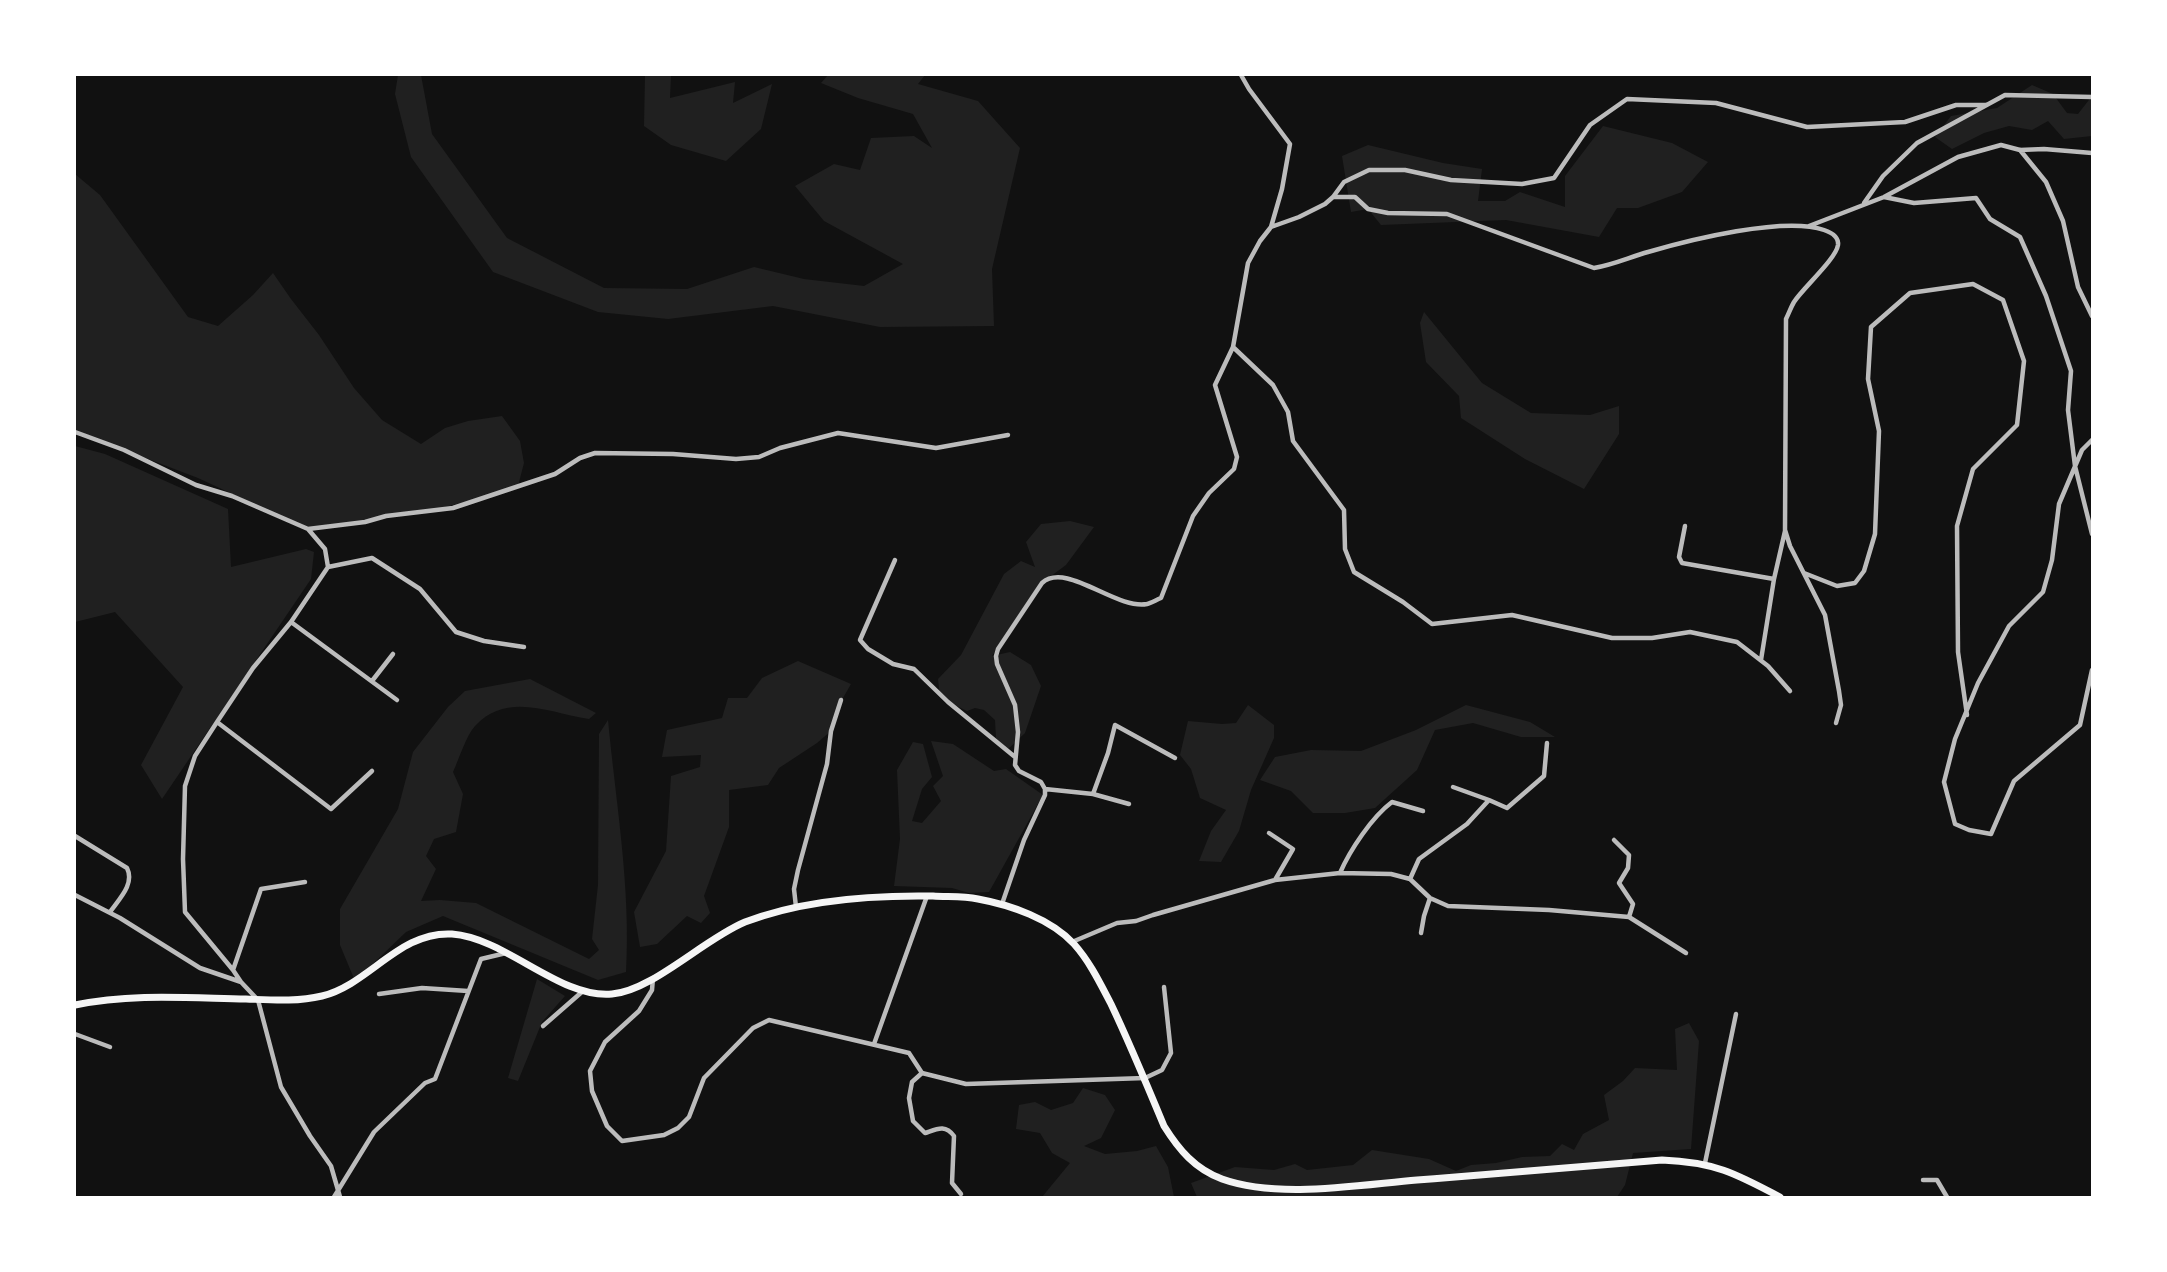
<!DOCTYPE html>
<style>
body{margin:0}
#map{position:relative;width:2167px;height:1272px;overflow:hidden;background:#111;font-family:"PT Sans Narrow",sans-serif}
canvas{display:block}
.frame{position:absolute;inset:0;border:76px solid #fff;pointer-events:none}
</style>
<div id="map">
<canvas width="2167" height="1272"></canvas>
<div class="frame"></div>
</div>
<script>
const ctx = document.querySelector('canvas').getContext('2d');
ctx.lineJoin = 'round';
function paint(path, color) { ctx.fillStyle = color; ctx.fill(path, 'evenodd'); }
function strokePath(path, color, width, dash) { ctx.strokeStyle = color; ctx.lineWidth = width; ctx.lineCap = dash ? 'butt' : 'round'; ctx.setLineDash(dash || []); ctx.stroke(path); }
const green = new Path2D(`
 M 398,75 L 421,75 L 432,134 L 507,238 L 604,288 L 687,289 L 754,267 L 804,279 L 864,286 L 903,264 L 824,221 L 795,186 L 834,164 L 860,170 L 871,138 L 914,136 L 932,148 L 913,114 L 858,98 L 821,83 L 828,75 L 925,75 L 918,84 L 978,101 L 1020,148 L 992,269 L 994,326 L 880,327 L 773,306 L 668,319 L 598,312 L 493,272 L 411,157 L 395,94 Z
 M 645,75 L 671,75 L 670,98 L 735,82 L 733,103 L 772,84 L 761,129 L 726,161 L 671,145 L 644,126 Z
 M 2032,85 L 2053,94 L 2067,113 L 2078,114 L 2092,96 L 2092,136 L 2064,139 L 2048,121 L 2032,130 L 2009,126 L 1984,133 L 1952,149 L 1935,137 L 1951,116 L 1997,108 Z
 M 1603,126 L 1672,143 L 1708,162 L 1682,192 L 1638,208 L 1617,208 L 1599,237 L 1506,220 L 1381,225 L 1368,209 L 1351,212 L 1342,156 L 1368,145 L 1443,163 L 1482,169 L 1478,201 L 1505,201 L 1520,192 L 1565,207 L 1565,176 Z
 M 75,174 L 100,195 L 188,317 L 218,326 L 253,295 L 273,273 L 291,299 L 319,335 L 354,388 L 382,420 L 421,444 L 445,428 L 468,421 L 502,416 L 520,441 L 524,463 L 518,486 L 482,498 L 432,510 L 308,529 L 198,478 L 75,431 Z
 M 1424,312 L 1482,383 L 1531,413 L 1590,415 L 1619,406 L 1619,434 L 1584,489 L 1525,459 L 1461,418 L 1459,396 L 1426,362 L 1420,323 Z
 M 75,446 L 105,454 L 228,509 L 231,567 L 306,549 L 314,552 L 311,579 L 162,799 L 141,765 L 183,687 L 115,612 L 75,622 Z
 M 1070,521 L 1094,527 L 1066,565 L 1047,579 L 992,656 L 1010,652 L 1031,665 L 1041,686 L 1025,733 L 1005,752 L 996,738 L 995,720 L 984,710 L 975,708 L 967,711 L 940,698 L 938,679 L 961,655 L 1004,574 L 1021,561 L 1035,567 L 1026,542 L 1041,524 Z
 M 798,661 L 851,684 L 839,705 L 831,731 L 817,743 L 779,768 L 768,785 L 729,790 L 729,827 L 704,896 L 710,913 L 701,923 L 687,916 L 657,944 L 640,947 L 634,912 L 666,851 L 671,776 L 700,767 L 701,755 L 662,757 L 667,730 L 722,718 L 728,698 L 747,698 L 762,678 Z
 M 530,679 L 596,713 L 589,719 C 550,713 507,691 475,726 C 466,736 459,759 453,772 L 463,794 L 456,832 L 434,839 L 426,856 L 436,869 L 421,901 L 440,900 L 476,903 L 589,959 L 599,950 L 592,939 L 598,885 L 599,734 L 608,720 C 616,804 631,888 626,972 L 598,980 L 443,916 L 406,932 L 355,981 L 340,945 L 340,909 L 398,809 L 413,752 L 448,707 L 465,691 Z
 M 1248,705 L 1274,725 L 1274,738 L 1251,790 L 1239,831 L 1221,862 L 1199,861 L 1211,831 L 1226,810 L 1200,798 L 1191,769 L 1180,755 L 1188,721 L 1222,724 L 1236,723 Z
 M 1466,705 L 1530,722 L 1555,737 L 1521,737 L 1473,723 L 1435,730 L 1417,770 L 1375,808 L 1345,813 L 1313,813 L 1291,791 L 1260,780 L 1275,757 L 1311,750 L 1361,751 L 1416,730 Z
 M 931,741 L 953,744 L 994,771 L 1006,769 L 1043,795 L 989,892 L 969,893 L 952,888 L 894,886 L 900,839 L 897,770 L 913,742 L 923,744 L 932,777 L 922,789 L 912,821 L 922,823 L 941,801 L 933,786 L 943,776 Z
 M 537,979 L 565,996 L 542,1022 L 518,1081 L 508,1078 Z
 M 1689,1023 L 1699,1041 L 1691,1149 L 1633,1153 L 1625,1185 L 1617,1197 L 1197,1197 L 1191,1183 L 1235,1167 L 1274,1170 L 1295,1164 L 1307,1170 L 1353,1165 L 1372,1150 L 1429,1159 L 1456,1171 L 1471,1165 L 1496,1163 L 1522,1157 L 1550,1156 L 1562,1144 L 1574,1150 L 1583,1134 L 1609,1120 L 1604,1095 L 1623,1081 L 1635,1068 L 1677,1070 L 1675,1029 Z
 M 1083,1088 L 1105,1095 L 1115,1110 L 1101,1138 L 1084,1146 L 1105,1154 L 1137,1151 L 1156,1146 L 1168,1167 L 1174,1197 L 1042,1197 L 1070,1163 L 1052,1153 L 1040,1133 L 1016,1129 L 1019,1105 L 1035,1102 L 1051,1110 L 1073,1103 Z`);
const minor = new Path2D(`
 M 1241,75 L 1249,89 L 1290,144 L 1282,189 L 1271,227
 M 2020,150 L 2046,182 L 2063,221 L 2078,287 L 2092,316
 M 1333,197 L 1355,197 L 1368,209 L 1388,213 L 1447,214 L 1594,268 C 1613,265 1630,257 1648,252 C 1689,240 1784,216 1824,230 C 1830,232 1839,236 1838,245 C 1836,259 1803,288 1794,302 C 1791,307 1789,313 1786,319 L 1785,530 L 1790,546 L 1825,615 L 1839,691 L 1841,705 L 1836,723
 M 1884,197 L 1914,203 L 1976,198 L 1990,219 L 2020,237 L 2046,296 L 2071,371 L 2068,410 L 2075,466 L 2092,534
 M 1864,203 L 1883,176 L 1917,143 L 2005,95 L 2092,97
 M 1809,226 L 1884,197 L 1958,157 L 2001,145 L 2020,150 L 2044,149 L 2092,153
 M 1233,347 L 1273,385 L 1288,412 L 1293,441 L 1344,510 L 1345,549 L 1354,572 L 1403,602 L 1432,624 L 1512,615 L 1612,638 L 1652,638 L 1690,632 L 1737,642 L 1768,666 L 1790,691
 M 75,432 L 124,450 L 196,485 L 232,496 L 308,529 L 325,549 L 328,567 L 291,622 L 253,668 L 217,722 L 195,756 L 185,786 L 183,859 L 185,912 L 233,970 L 241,982
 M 2092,440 L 2082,450 L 2059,504 L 2052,560 L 2043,592 L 2009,626 L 1978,683 L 1955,739 L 1944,782 L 1955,824 L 1969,830 L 1991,834 L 2014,781 L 2080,725 L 2092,670
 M 1685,526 L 1679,557 L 1682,563 L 1774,579
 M 308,529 L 365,522 L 386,516 L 453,508 L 555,474 L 580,458 L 595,453 L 673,454 L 736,459 L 759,457 L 780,448 L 838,433 L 936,448 L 1008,435
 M 895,560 L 860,640 L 868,649 L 893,664 L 914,669 L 948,702 L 1015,757
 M 328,567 L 372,558 L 420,589 L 456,632 L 484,641 L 524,647
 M 1804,573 L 1837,586 L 1855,583 L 1864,571 L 1875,534 L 1879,431 L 1868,379 L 1871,327 L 1910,293 L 1973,284 L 2003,300 L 2024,361 L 2017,425 L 1973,469 L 1957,526 L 1958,652 L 1967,715
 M 291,622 L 397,700
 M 1761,660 L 1774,579 L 1785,531
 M 372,681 L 393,654
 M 217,722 L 331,809 L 372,771
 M 1453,787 L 1489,800
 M 1045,789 L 1093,794 L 1129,804
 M 1093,794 L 1108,753 L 1115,725 L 1175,758
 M 1269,833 L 1293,849 L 1275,880
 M 75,836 L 127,868 C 135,884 119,899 110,912
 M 1614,840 L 1629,855 L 1628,868 L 1619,883 L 1633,904 L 1629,917
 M 1340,873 C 1350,850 1372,817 1392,802 L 1423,811
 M 1410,879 L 1419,859 L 1467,824 L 1489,800 L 1507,808 L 1544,776 L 1547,743
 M 75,895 L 120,918 L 200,968 L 241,982 L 258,1000 L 281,1087 L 310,1136 L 331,1166 L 340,1197
 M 1002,904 L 1024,840 L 1045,795 L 1045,789 L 1041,782 L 1019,771 L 1015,765 L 1018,732 L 1015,705 L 997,664 L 996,656 L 998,649 L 1042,583 C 1066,561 1116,610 1147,604 C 1151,603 1156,600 1161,598 L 1193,516 L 1209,493 L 1234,469 L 1237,457 L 1215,385 L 1233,347 L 1248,263 L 1260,241 L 1271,227 L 1299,217 L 1325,204 L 1333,197 L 1344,182 L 1369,170 L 1405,170 L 1451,180 L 1522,184 L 1554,178 L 1590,125 L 1627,99 L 1716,103 L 1807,127 L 1905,122 L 1956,105 L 1986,105
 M 796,907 L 794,889 L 798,870 L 827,764 L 831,731 L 841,700
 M 1421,933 L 1424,916 L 1430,898
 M 1072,942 L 1117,923 L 1136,921 L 1153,915 L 1275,880 L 1340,873 L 1391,874 L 1410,879 L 1430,898 L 1448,906 L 1549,910 L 1629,917 L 1686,953
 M 233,970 L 261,889 L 305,882
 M 653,978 L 652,990 L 639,1011 L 605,1042 L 590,1071 L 592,1091 L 607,1126 L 622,1141 L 664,1135 L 678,1128 L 689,1117 L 704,1078 L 753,1028 L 769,1020 L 909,1053 L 922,1073 L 966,1084 L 1145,1078 L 1162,1070 L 1171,1053 L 1164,987
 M 379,994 L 422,988 L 468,991
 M 543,1026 L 583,991
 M 75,1034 L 110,1047
 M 874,1044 L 927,896
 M 922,1073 L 912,1082 L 909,1098 L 913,1121 L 925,1133 C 937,1129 945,1124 954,1136 L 952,1183 L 961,1194
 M 1705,1163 L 1736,1014
 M 1923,1180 L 1937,1180 L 1947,1197
 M 334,1197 L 374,1132 L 425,1083 L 435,1079 L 481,959 L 506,953`);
const primary = new Path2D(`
 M 75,1005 C 131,993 190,998 246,999 C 272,1000 297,1002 322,996 C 370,984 399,931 452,934 C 506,938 560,999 612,994 C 652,991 704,939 745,922 C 802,900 873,895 933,896 C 948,897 963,896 978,899 C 1011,905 1051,919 1074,944 C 1090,962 1100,983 1111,1004 C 1130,1044 1147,1085 1164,1126 C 1179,1150 1195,1169 1222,1179 C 1278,1199 1358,1185 1417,1180 C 1499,1174 1581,1167 1662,1160 C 1714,1162 1735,1173 1780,1197`);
paint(green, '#202020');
strokePath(minor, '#bcbcbc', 4.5);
strokePath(primary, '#f5f5f5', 7);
</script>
